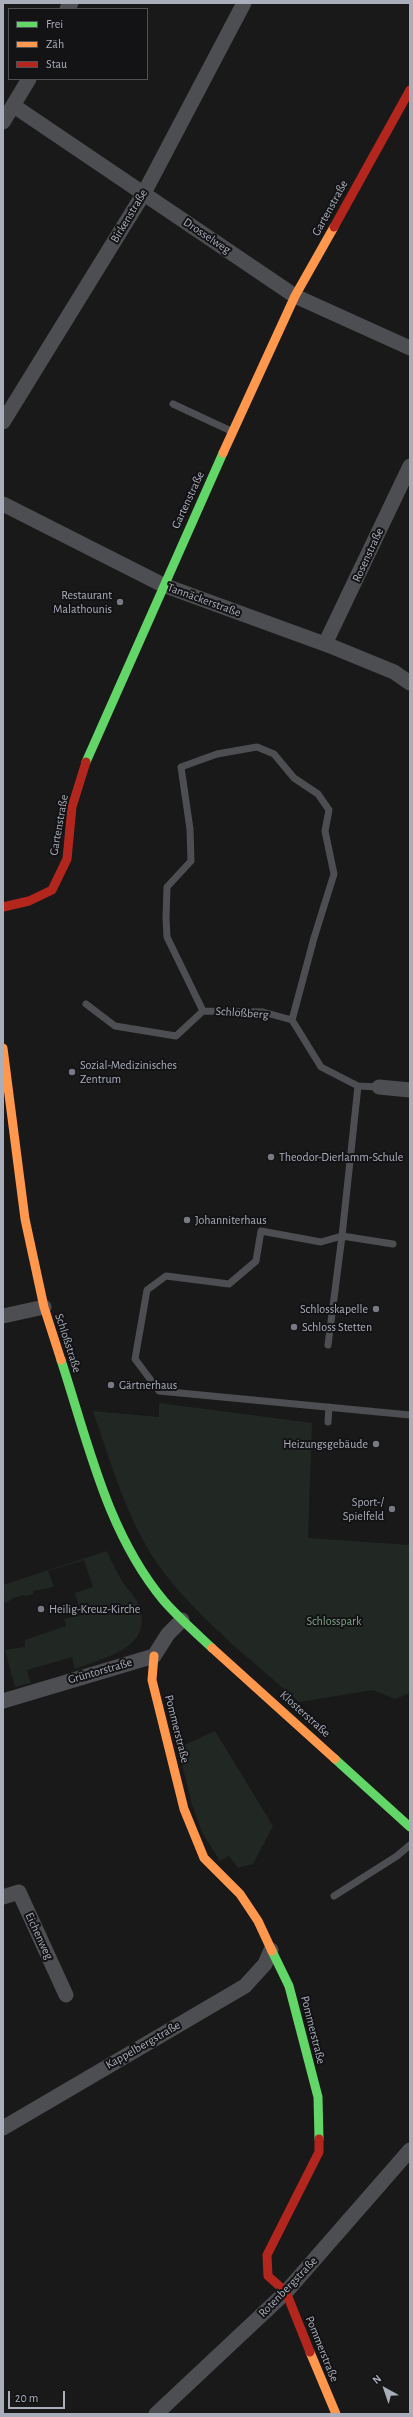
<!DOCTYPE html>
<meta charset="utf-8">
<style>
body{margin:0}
#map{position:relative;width:413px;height:2417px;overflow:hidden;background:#191919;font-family:"Alegreya Sans",sans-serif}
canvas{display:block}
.frame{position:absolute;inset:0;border:4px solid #aaaeba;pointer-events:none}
.legend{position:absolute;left:8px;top:8px;width:140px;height:72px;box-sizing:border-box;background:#131315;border:1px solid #4f5157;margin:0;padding:5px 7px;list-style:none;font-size:12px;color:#aaaeba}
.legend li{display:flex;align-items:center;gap:8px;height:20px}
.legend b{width:20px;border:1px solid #4f5157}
.north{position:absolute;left:365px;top:2369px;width:40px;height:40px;-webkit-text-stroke:3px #131315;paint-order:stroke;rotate:320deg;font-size:11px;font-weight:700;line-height:16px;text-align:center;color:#aaaeba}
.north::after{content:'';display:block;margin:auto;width:14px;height:18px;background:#aaaeba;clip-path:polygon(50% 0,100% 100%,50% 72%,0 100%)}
.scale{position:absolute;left:8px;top:2391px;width:57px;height:18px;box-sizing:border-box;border:2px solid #aaaeba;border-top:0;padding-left:5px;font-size:12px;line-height:14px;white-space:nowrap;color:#aaaeba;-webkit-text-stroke:3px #131315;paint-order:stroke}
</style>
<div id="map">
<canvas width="413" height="2417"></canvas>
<div class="frame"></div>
<ul class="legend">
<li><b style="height:5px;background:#63d668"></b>Frei</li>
<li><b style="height:5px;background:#ff974d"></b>Zäh</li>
<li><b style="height:5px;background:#b3261e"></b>Stau</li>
</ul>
<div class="north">N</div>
<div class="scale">20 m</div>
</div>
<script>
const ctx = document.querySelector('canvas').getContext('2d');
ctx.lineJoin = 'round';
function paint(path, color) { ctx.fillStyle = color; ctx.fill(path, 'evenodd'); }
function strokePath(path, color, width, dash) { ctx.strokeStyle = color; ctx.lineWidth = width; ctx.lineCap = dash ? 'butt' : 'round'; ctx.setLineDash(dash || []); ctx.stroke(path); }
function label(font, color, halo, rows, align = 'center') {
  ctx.font = font + ' "Alegreya Sans",sans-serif'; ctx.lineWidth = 4; ctx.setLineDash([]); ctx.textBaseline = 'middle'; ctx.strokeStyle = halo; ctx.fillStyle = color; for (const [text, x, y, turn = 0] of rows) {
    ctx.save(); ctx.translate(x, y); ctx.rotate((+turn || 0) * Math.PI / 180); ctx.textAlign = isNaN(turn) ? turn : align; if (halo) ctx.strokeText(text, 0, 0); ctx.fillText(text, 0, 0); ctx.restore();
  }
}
const green = new Path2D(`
 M 159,1403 L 312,1423 L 308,1538 L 410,1545 L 410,1693 L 395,1699 L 373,1690 L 299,1702 C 255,1663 206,1625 169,1579 C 131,1534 112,1466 93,1411 L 159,1417 Z
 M 107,1551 C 111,1561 116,1571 122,1581 C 126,1588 133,1594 137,1601 C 158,1647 106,1657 75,1669 L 72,1657 L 27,1670 L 31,1683 L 15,1687 L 5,1650 L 25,1647 L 25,1640 L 66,1626 L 64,1619 L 81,1615 L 75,1593 L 93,1587 L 84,1560 L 48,1571 L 54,1587 L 33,1591 L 33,1594 L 26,1596 L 24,1595 L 13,1598 L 6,1603 L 3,1601 L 3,1585 Z
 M 215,1731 L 273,1826 L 253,1864 L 238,1868 L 229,1856 L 220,1861 L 202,1832 L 192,1805 L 178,1748 Z`);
const lane = new Path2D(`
 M 173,404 L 231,431
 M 86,1004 L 115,1026 L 176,1036 L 203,1011 L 263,1012 L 292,1020 L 321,1067 L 358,1086 L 379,1087
 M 203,1011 L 167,937 L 166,918 L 167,887 L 191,861 L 190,829 L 181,767 L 217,754 L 257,747 L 274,754 L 294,778 L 318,794 L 329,810 L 325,831 L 334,874 L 314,938 L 292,1020
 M 358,1086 L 342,1236 L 321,1242 L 261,1231 L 256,1261 L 229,1284 L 166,1276 L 147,1290 L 135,1359 L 159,1391 L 410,1415
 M 328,1345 L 342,1236 L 393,1244
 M 328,1422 L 329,1407
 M 334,1896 L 397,1856 L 410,1845`);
const street = new Path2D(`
 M 67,9 L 71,3
 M 14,106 L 295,296 L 410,348
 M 3,122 L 29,79
 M 3,422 L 144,193 L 244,3
 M 3,504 L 163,585 L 333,647 L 394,672 L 410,683
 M 325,644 L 410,466
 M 379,1087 L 410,1090
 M 3,1316 L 44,1307
 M 3,1701 L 154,1656 L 168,1634 L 182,1620
 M 3,1897 L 19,1892 L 66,1995
 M 3,2128 L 245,1986 L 265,1964 L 271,1950
 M 156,2414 L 286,2292 L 410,2150`);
const fast = new Path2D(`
 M 86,762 L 223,453
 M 61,1360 C 88,1442 107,1533 164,1601 C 179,1618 196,1633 212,1648
 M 335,1759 L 410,1827
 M 272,1951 L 289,1986 L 318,2097 L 319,2139`);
const slow = new Path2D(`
 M 223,453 L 295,296 L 334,227
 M 3,1048 L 25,1219 L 44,1307 L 61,1360
 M 212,1648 L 335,1759
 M 154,1656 L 152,1680 L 184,1809 L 204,1858 L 240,1894 L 258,1921 L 272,1951
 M 310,2352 L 336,2414`);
const jam = new Path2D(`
 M 334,227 L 410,90
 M 3,907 L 29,901 L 52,890 L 67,859 L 72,807 L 86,762
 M 310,2352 L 286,2292 L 268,2276 L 267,2255 L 319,2152 L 319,2139`);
const markers = [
 [120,602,4,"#777a82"],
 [72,1072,4,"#777a82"],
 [271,1157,4,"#777a82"],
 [187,1220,4,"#777a82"],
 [376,1309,4,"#777a82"],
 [294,1327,4,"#777a82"],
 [111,1385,4,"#777a82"],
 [376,1444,4,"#777a82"],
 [392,1509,4,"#777a82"],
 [41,1609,4,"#777a82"]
];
const streetNames = [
 ["Gartenstraße",330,208,-61],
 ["Birkenstraße",129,216,-59],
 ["Drosselweg",207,236,34],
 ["Gartenstraße",188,500,-65],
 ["Rosenstraße",368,555,-65],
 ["Tannäckerstraße",204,600,20],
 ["Gartenstraße",59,825,-80],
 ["Schloßberg",242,1013,4],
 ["Schloßstraße",68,1343,72],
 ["Grüntorstraße",100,1671,-16],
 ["Klosterstraße",305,1714,42],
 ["Pommerstraße",177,1729,76],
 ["Eichenweg",39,1936,65],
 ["Pommerstraße",313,2030,76],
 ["Kappelbergstraße",143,2045,-30],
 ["Rotenbergstraße",288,2287,-46],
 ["Pommerstraße",322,2349,68]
];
const poiNames = [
 ["Restaurant",112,595,"right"],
 ["Malathounis",112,609,"right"],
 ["Sozial-Medizinisches",80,1065],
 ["Zentrum",80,1079],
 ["Theodor-Dierlamm-Schule",279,1157],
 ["Johanniterhaus",195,1220],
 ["Schlosskapelle",368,1309,"right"],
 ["Schloss Stetten",302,1327],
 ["Gärtnerhaus",119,1385],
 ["Heizungsgebäude",368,1444,"right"],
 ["Sport-/",384,1502,"right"],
 ["Spielfeld",384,1516,"right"],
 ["Heilig-Kreuz-Kirche",49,1609]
];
const parkNames = [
 ["Schlosspark",334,1621]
];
paint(green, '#212823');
strokePath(lane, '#4d4e52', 7);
strokePath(street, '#4d4e52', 15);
strokePath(fast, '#63d668', 9);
strokePath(slow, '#ff974d', 9);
strokePath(jam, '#b3261e', 9);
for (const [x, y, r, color] of markers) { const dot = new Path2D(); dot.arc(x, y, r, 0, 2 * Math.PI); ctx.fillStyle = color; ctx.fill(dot); strokePath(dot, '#131315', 1.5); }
label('12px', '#aaaeba', '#131315', streetNames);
label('12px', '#aaaeba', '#131315', poiNames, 'left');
label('12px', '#82a487', '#131315', parkNames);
</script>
